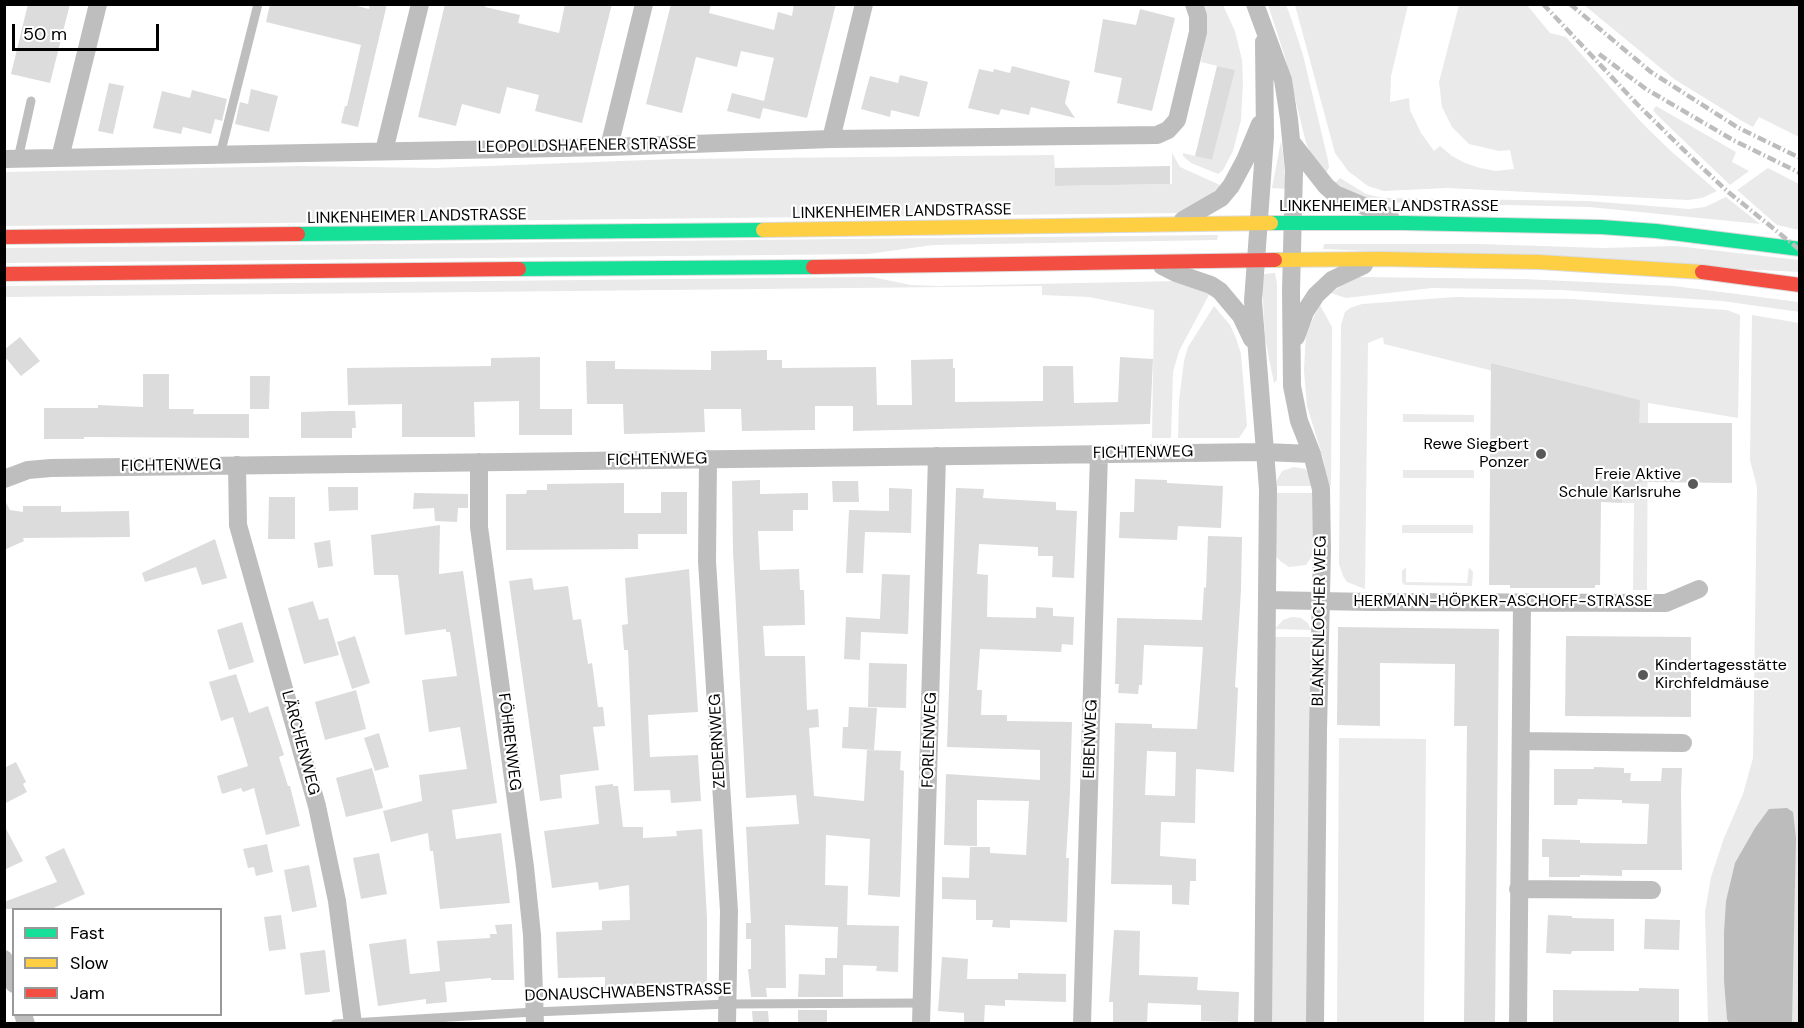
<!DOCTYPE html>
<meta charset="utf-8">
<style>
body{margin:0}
#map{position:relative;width:1804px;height:1028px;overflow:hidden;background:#fff;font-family:"DM Sans",sans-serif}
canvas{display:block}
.frame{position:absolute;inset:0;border:6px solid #000;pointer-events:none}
.legend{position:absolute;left:12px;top:908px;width:210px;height:108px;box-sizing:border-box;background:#fff;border:2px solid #999;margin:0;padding:8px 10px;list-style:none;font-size:18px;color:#000}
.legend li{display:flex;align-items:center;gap:12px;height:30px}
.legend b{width:30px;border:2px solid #999}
.scale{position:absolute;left:12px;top:24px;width:147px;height:27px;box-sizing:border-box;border:3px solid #000;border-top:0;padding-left:8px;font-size:18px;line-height:21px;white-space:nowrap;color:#000;-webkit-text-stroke:4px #fff;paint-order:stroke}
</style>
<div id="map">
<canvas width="1804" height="1028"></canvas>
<div class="frame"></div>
<ul class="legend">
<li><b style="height:8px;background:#16e098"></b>Fast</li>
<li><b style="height:8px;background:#ffcf43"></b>Slow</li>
<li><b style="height:8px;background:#f24e42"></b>Jam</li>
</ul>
<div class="scale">50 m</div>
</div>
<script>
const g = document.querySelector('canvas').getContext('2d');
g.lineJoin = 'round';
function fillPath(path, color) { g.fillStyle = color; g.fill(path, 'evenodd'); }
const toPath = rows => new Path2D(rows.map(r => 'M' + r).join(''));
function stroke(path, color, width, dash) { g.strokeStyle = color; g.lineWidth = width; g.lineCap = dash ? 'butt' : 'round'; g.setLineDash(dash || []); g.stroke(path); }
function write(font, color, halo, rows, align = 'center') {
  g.font = font + ' "DM Sans",sans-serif'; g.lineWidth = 4.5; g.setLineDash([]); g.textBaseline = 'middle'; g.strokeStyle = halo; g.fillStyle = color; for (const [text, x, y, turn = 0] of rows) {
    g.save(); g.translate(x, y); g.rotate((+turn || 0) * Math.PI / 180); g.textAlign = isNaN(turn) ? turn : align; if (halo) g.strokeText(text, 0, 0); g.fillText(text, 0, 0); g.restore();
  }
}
const green = toPath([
 [1204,5,1223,5,1235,31,1242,60,1243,83,1241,120,1233,151,1223,170,1218,174,1191,163,1183,156,1183,153,1212,160,1234,70,1201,62,1207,27],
 [1268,5,1286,5,1290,15,1303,55,1328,160,1329,167,1326,173,1312,156,1306,143,1285,57],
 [1295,5,1408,5,1391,76,1390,102,1409,98,1410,110,1421,133,1434,151,1440,146,1452,156,1465,163,1480,168,1496,171,1514,169,1510,150,1499,151,1469,144,1452,127,1442,107,1439,82,1459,5,1527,5,1550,33,1566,37,1642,123,1672,152,1717,191,1702,198,1688,200,1447,188,1384,191,1368,186,1348,171,1335,153],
 [1584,5,1799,5,1799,137,1759,117,1753,127,1742,121,1674,79],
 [1656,106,1736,152,1732,162,1749,171,1730,185,1657,115,1653,110],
 [1281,141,1283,154,1286,189,1272,188],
 [1172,153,1180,167,1220,185,1210,196,1178,213,5,226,4,172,298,166,435,168,675,159,1054,155,1056,186,1172,184],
 [1768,168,1799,184,1799,230,1777,225,1737,190],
 [1340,178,1366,194,1383,198,1588,201,1689,209,1705,207,1726,197,1760,224,1589,207,1378,202,1368,200,1344,189,1335,183],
 [1218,235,1217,240,933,245,868,254,5,263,4,248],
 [1324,244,1479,244,1602,248,1676,246,1799,260,1800,272,1323,249],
 [1275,273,1277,283,1277,380,1274,383,1265,338,1262,282,1264,274],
 [872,277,911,285,939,286,1176,281,1210,293,1179,351,1173,372,1171,438,1152,438,1154,310,1089,297,1042,295,1042,286,5,297,4,286],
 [1358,277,1523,279,1674,286,1799,302,1800,312,1722,301,1561,290,1432,288,1346,298,1331,293,1346,282],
 [1455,297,1572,299,1727,310,1740,315,1738,418,1648,403,1647,590,1633,590,1634,503,1622,503,1622,487,1639,486,1639,400,1491,363,1491,371,1489,370,1384,344,1383,337,1368,343,1365,589,1347,582,1343,576,1339,564,1341,325,1345,312,1350,308,1362,304],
 [1320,305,1332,327,1331,485,1329,487,1323,458,1307,406,1304,371,1306,332],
 [1214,306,1230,325,1236,338,1241,354,1247,426,1239,438,1178,438,1179,401,1184,361,1188,347],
 [1752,315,1799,323,1799,1023,1708,1024,1705,912,1711,877,1724,838,1743,794,1753,758,1757,487,1750,460],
 [1403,414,1474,415,1474,422,1403,422],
 [1294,467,1305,469,1309,473,1313,486,1276,486,1277,480,1282,471],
 [1403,470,1474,470,1474,478,1403,478],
 [1275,493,1314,493,1315,551,1306,565,1289,567,1280,561,1276,556],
 [1402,525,1473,525,1473,533,1402,533],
 [1406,567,1406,582,1467,583,1469,567,1473,572,1472,586,1405,585,1402,582,1402,571],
 [1292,617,1301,618,1308,623,1311,630,1275,629,1283,620],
 [1274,637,1312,637,1308,1023,1270,1024],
 [1339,738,1426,739,1424,1023,1337,1023]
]);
const water = toPath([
 [1787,808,1793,812,1796,838,1792,1023,1729,1023,1727,1019,1724,980,1724,933,1726,901,1735,863,1755,828,1769,809]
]);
const building = toPath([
 [28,4,70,4,50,83,11,74],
 [270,4,349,4,369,9,370,4,387,4,358,127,341,123,345,106,347,106,361,45,266,22],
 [445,4,486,4,485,7,520,15,518,23,559,33,565,4,612,4,582,123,535,111,539,95,507,87,500,114,462,104,456,126,418,117],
 [671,4,711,4,709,13,774,30,778,12,792,16,794,4,836,4,807,118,763,108,760,119,727,111,732,93,764,101,774,58,741,51,737,67,696,57,682,113,646,104],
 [1140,9,1175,18,1152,111,1117,103,1122,78,1094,72,1103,19,1136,25],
 [1012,66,1070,81,1065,103,1075,118,1031,107,1029,115,1001,109,999,115,968,108,979,69,993,72,994,69,1010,73],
 [1217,66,1235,70,1212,160,1195,156],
 [900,75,928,82,919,117,891,110,890,117,861,109,870,76,898,83],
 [109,83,124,86,113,134,98,131],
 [251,89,278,96,269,132,235,124,240,102,248,104],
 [192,90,227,99,222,121,215,119,211,134,183,127,181,134,153,128,162,91,190,98],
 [1170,166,1170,184,1055,186,1055,168],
 [20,337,40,361,21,376,4,356,4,350],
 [767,350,767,360,782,360,782,368,876,367,877,405,912,405,911,360,953,359,953,368,955,368,955,402,1043,401,1043,366,1073,366,1074,403,1118,402,1120,357,1153,359,1150,424,853,431,853,406,815,406,815,430,742,431,741,409,704,409,705,432,624,434,623,404,587,404,586,361,615,361,615,369,711,370,711,351],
 [540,357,540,409,572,409,572,435,519,435,519,401,474,402,475,437,402,437,402,404,348,405,347,368,491,366,491,358],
 [1491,363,1640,400,1639,423,1732,423,1732,483,1639,482,1639,487,1622,487,1622,503,1601,502,1600,585,1595,585,1595,588,1510,588,1510,585,1489,585],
 [143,374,169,374,169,409,194,409,193,414,249,414,249,438,84,437,84,439,44,439,44,408,98,408,98,405,143,407],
 [250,376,270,376,269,409,250,409],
 [333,411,355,411,356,428,352,428,352,438,301,438,301,412],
 [1135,479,1167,480,1167,483,1223,486,1221,528,1178,526,1177,540,1119,538,1120,512,1134,512],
 [760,480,760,494,808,493,808,510,793,510,793,531,758,531,760,570,799,569,800,590,804,590,805,625,763,626,765,656,805,656,807,710,818,709,819,727,809,728,814,796,864,801,867,750,901,751,900,770,904,771,900,897,868,895,870,839,826,835,825,885,848,886,847,925,899,926,898,972,876,971,877,966,843,965,843,997,798,997,799,974,825,975,825,958,837,958,838,927,785,925,786,988,766,988,767,997,751,997,748,969,751,969,751,939,746,939,746,923,751,923,746,827,799,824,796,795,746,798,733,551,732,481],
 [832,481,858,481,859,502,833,502],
 [624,483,624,513,661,513,661,492,687,492,687,534,638,534,638,549,506,550,506,494,526,494,527,490,547,490,547,484],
 [328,487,358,487,358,510,329,511],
 [889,488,912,489,911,533,865,532,863,573,846,573,849,510,889,511],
 [956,488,984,489,983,498,1056,502,1056,510,1077,511,1074,578,1052,577,1053,556,1038,556,1038,547,979,544,977,574,988,575,987,617,1036,618,1036,607,1053,608,1053,616,1074,617,1073,645,1062,644,1061,652,980,649,977,690,982,690,981,715,1007,715,1007,721,1072,722,1070,793,1066,858,1069,858,1067,922,1010,920,1010,928,992,927,993,920,976,920,976,900,942,899,942,877,969,878,970,847,990,847,990,853,1026,855,1029,801,977,800,977,846,944,845,946,774,1040,780,1040,750,947,747],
 [414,493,468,494,468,508,458,508,457,522,435,521,434,508,413,509],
 [269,497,295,497,295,539,268,539],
 [4,499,10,510,23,512,23,506,61,506,61,512,129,511,130,537,23,538,24,541,4,550],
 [440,525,439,574,463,571,497,803,452,810,456,839,501,833,510,903,440,909,433,851,430,851,428,833,391,842,383,811,422,801,419,775,467,769,460,727,429,732,422,680,457,676,450,632,446,632,446,629,405,635,398,575,374,575,371,535],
 [1208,536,1242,537,1241,590,1235,687,1238,688,1234,772,1196,769,1195,823,1161,822,1160,856,1196,859,1196,881,1190,881,1189,905,1172,904,1172,885,1111,884,1115,723,1152,724,1152,728,1197,729,1203,647,1144,645,1142,685,1139,685,1138,694,1118,693,1119,684,1115,684,1117,618,1202,620,1204,587,1206,588],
 [1147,751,1176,752,1175,796,1145,795],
 [215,539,227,578,202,585,196,567,145,582,142,573],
 [330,540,333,566,318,568,314,543],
 [689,569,698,712,648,715,649,737,650,757,698,755,701,801,671,803,670,790,634,791,628,650,624,650,622,625,628,624,625,578],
 [882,574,910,575,908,634,861,632,860,660,844,659,846,617,880,619],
 [532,578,534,590,568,586,573,620,581,619,588,664,592,663,598,707,603,707,605,726,593,727,599,770,560,775,562,798,540,801,509,581],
 [313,601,319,620,328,618,339,655,304,664,288,608],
 [242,622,254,662,229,670,217,630],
 [1338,627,1499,629,1495,1023,1464,1023,1467,726,1454,726,1455,664,1380,663,1380,726,1337,725],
 [355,636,370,683,352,689,337,642],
 [1566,636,1691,637,1691,717,1565,716],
 [869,663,907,664,906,708,868,707],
 [236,674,249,713,268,706,284,755,279,757,288,786,290,786,300,826,266,835,254,788,243,792,241,788,222,794,217,776,248,766,233,717,221,721,209,682],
 [356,690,366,729,325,740,315,702],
 [849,707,877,708,874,750,842,748,843,727,848,727],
 [379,733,389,767,375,771,364,738],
 [16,762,26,782,23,784,27,792,4,804,4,768],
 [1594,767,1624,768,1624,773,1631,773,1630,781,1661,781,1662,768,1682,768,1681,792,1682,870,1622,870,1622,876,1580,875,1580,877,1549,877,1549,857,1542,857,1542,839,1580,840,1580,843,1647,844,1649,804,1622,803,1622,800,1578,799,1577,805,1554,805,1554,769,1594,769],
 [372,768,383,808,346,817,336,778],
 [613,784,613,786,618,786,623,827,643,827,643,838,677,836,676,831,702,829,707,918,707,989,605,991,605,977,558,978,556,932,602,930,602,921,630,920,629,885,599,890,598,882,552,888,544,831,599,824,595,786],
 [4,825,23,861,4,870],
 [267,844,273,872,256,876,254,867,248,868,243,849],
 [64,848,85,894,51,909,4,909,4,902,57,882,45,857],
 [379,853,387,894,361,899,353,858],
 [309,865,317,907,292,912,284,870],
 [281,915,286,949,269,951,264,917],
 [1548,915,1572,916,1572,918,1614,919,1614,951,1572,951,1571,954,1546,953],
 [1645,919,1680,920,1679,950,1644,949],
 [512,924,514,980,491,980,491,978,445,982,447,1002,426,1004,426,999,378,1006,369,944,406,939,410,974,440,971,437,941,490,938,490,934,497,934,495,925],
 [1114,930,1140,931,1139,975,1198,977,1197,990,1239,992,1238,1022,1201,1021,1201,1005,1148,1003,1147,1023,1113,1023,1113,1002,1109,1002],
 [325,950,330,992,305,995,300,953],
 [942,957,968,959,967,979,1018,979,1018,973,1066,974,1066,1002,1005,1000,1005,1006,985,1005,984,1023,964,1023,964,1013,938,1011],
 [1639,988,1679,989,1679,1023,1553,1023,1553,990,1639,991],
 [798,1010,827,1010,827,1023,798,1023],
 [752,1011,768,1011,769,1023,753,1023]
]);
const lane = toPath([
 [220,155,258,4],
 [18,159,31,101],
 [335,1024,534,1012,728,1004,922,1003]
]);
const street = toPath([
 [1255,4,1283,80,1289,119,1294,171,1291,291,1292,386,1299,421,1312,454,1321,489,1322,549,1318,731,1315,1024],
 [831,139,864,4],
 [1293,144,1326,186,1335,194,1390,217],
 [609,147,644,4],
 [384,151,420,4],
 [60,158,98,4],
 [4,159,609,147,831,139,1157,135,1168,130,1177,120,1198,32,1198,16,1194,4],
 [1183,220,1221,198,1231,186,1245,160,1260,124],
 [1162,266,1176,273,1211,285,1220,291,1241,316,1252,339],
 [1296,337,1305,312,1316,295,1332,280,1364,265],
 [708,459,707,561,729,911,727,1024],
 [479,462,479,527,525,867,532,935,535,1024],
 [237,465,238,525,317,806,337,901,353,1024],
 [4,479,28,470,51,468,1264,452,1312,454],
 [1267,600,1371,602,1666,603,1699,589],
 [1521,741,1683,743],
 [1518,889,1652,890],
 [4,959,14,984],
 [23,1014,26,1024],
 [921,1024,937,456],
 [1082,1024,1099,454],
 [1263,1024,1268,489,1253,301,1265,137,1264,42],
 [1518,1024,1522,603]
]);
const fast = toPath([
 [1271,223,1403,223,1601,227,1656,231,1800,249],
 [298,234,763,230],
 [519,269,813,267]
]);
const slow = toPath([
 [763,230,1271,223],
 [1275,260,1379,259,1539,262,1702,272]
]);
const jam = toPath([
 [4,237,298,234],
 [813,267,1275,260],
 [1702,272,1800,285],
 [4,274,519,269]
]);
const rail = toPath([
 [1543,4,1638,105,1695,161,1727,191,1800,250],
 [1570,4,1651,72,1737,127,1800,158],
 [1599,54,1646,89,1733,140,1800,173]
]);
const markers = [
 [1541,454,6,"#595959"],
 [1693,484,6,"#595959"],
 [1643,675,6,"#595959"]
];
const streetNames = [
 ["LEOPOLDSHAFENER STRASSE",587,146,-1],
 ["LINKENHEIMER LANDSTRASSE",1389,207],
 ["LINKENHEIMER LANDSTRASSE",902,212,-1],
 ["LINKENHEIMER LANDSTRASSE",417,217,-1],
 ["FICHTENWEG",1143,453,-1],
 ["FICHTENWEG",657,460,-1],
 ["FICHTENWEG",171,466,-1],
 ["HERMANN-HÖPKER-ASCHOFF-STRASSE",1503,602],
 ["BLANKENLOCHER WEG",1320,621,-89],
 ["EIBENWEG",1091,739,-88],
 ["FORLENWEG",930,740,-88],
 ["ZEDERNWEG",718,741,-93],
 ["FÖHRENWEG",509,742,83],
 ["LÄRCHENWEG",300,743,75],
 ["DONAUSCHWABENSTRASSE",628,993,-2]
];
const poiNames = [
 ["Rewe Siegbert",1529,445],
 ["Ponzer",1529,463],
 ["Freie Aktive",1681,475],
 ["Schule Karlsruhe",1681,493],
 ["Kindertagesstätte",1655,666,"left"],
 ["Kirchfeldmäuse",1655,684,"left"]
];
fillPath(green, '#eaeaea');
fillPath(water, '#bcbcbc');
fillPath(building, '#dcdcdc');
stroke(fast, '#dbdbdb', 16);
stroke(slow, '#dbdbdb', 16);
stroke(jam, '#dbdbdb', 16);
stroke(lane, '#bebebe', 9);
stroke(street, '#bebebe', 18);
stroke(fast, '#16e098', 14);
stroke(slow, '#ffcf43', 14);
stroke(jam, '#f24e42', 14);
stroke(rail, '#bdbdbd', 4.5, [9, 3, 1.5, 3]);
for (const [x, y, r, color] of markers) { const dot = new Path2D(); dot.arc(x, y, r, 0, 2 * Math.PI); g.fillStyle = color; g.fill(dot); stroke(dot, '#fff', 2); }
write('16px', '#000', '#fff', streetNames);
write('16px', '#000', '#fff', poiNames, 'right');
</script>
